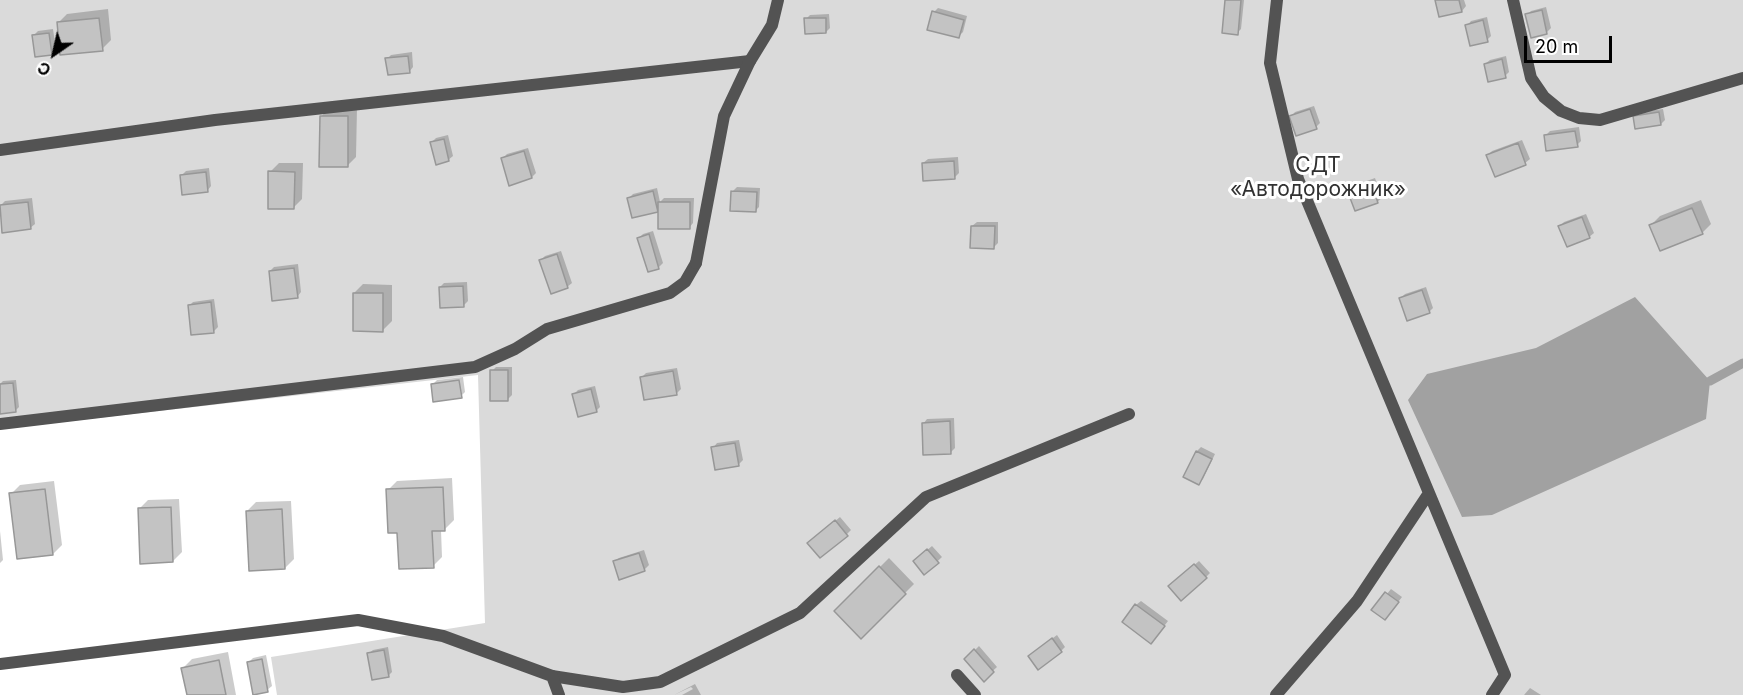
<!DOCTYPE html>
<meta charset="utf-8">
<style>
body{margin:0}
#map{position:relative;width:1743px;height:695px;overflow:hidden;background:#fff;font-family:Inter,sans-serif}
canvas{display:block}
.north{position:absolute;left:24px;top:24px;width:60px;height:60px;-webkit-text-stroke:4px #fff;paint-order:stroke;rotate:214deg;font-size:16px;font-weight:700;line-height:24px;text-align:center;color:#000}
.north::after{content:'';display:block;margin:auto;width:21px;height:27px;background:#000;clip-path:polygon(50% 0,100% 100%,50% 72%,0 100%)}
.scale{position:absolute;left:1524px;top:36px;width:88px;height:27px;box-sizing:border-box;border:3px solid #000;border-top:0;padding-left:8px;font-size:18px;line-height:21px;white-space:nowrap;color:#000;-webkit-text-stroke:4px #fff;paint-order:stroke}
</style>
<div id="map">
<canvas width="1743" height="695"></canvas>
<div class="north">С</div>
<div class="scale">20 m</div>
</div>
<script>
const g = document.querySelector('canvas').getContext('2d');
g.lineJoin = 'round';
function fillPath(path, color) { g.fillStyle = color; g.fill(path, 'evenodd'); }
const toPath = rows => new Path2D(rows.map(r => 'M' + r).join(''));
function stroke(path, color, width, dash) { g.strokeStyle = color; g.lineWidth = width; g.lineCap = dash ? 'butt' : 'round'; g.setLineDash(dash || []); g.stroke(path); }
function write(font, color, halo, rows, align = 'center') {
  g.font = font + ' Inter,sans-serif'; g.lineWidth = 6; g.setLineDash([]); g.textBaseline = 'middle'; g.strokeStyle = halo; g.fillStyle = color; for (const [text, x, y, turn = 0] of rows) {
    g.save(); g.translate(x, y); g.rotate((+turn || 0) * Math.PI / 180); g.textAlign = isNaN(turn) ? turn : align; if (halo) g.strokeText(text, 0, 0); g.fillText(text, 0, 0); g.restore();
  }
}
const green = toPath([
 [0,0,1743,0,1743,695,277,695,271,657,485,623,478,375,0,429]
]);
const water = toPath([
 [1635,297,1710,381,1706,419,1492,515,1462,517,1408,400,1427,374,1536,348]
]);
const shadow = toPath([
 [1227,0,1244,0,1241,29,1237,33],
 [1437,0,1464,0,1466,6,1462,11],
 [1546,7,1551,28,1547,32,1532,36,1527,15,1531,11],
 [938,8,967,16,963,32,959,36,934,12],
 [108,9,111,40,102,49,58,23,67,14],
 [829,14,830,28,826,32,806,19,810,15],
 [1487,17,1491,36,1487,40,1467,26,1471,21],
 [53,29,56,50,51,54,34,35,38,31],
 [412,52,413,67,409,72,387,59,391,55],
 [1506,56,1509,72,1505,76,1485,64,1490,60],
 [1314,106,1320,123,1316,127,1291,117,1295,112],
 [330,107,357,108,356,157,347,166,321,117],
 [1663,109,1665,120,1661,124,1634,116,1639,112],
 [1579,127,1581,141,1577,145,1545,136,1550,131],
 [448,135,453,156,448,160,432,142,436,138],
 [1522,140,1530,159,1525,163,1496,175,1488,155,1492,151],
 [528,148,536,173,532,177,502,159,507,154],
 [958,157,959,173,955,177,923,163,928,159],
 [279,163,303,163,302,199,293,208,270,172],
 [209,168,211,186,207,191,182,175,186,171],
 [1375,178,1382,198,1377,202,1349,190,1353,186],
 [737,187,760,188,759,207,755,211,733,191],
 [657,188,660,202,664,198,694,198,693,223,689,228,659,210,633,217,629,198,633,194],
 [32,198,35,224,30,228,1,205,5,201],
 [1701,200,1711,224,1702,233,1651,225,1660,216],
 [1586,214,1594,233,1589,237,1560,226,1564,222],
 [977,222,998,222,998,243,994,247,972,226],
 [653,231,663,263,659,267,639,238,643,234],
 [561,251,572,283,567,287,541,260,545,256],
 [298,264,301,292,297,297,270,271,274,267],
 [467,282,468,301,463,306,440,287,444,283],
 [363,284,392,285,392,321,383,330,354,293],
 [1426,287,1433,308,1429,312,1401,298,1405,294],
 [214,299,218,327,213,332,189,306,193,302],
 [496,367,512,367,512,395,508,399,492,371],
 [677,368,681,389,677,393,642,377,646,373],
 [463,377,465,392,461,396,432,385,437,380],
 [16,380,19,407,15,411,0,400,0,384,3,381],
 [595,386,600,407,596,411,573,395,578,390],
 [954,418,955,448,951,452,923,424,927,419],
 [739,440,743,460,738,465,713,448,717,443],
 [1201,447,1215,454,1203,479,1199,483,1185,476,1197,451],
 [452,478,454,520,445,529,441,530,442,557,433,566,399,532,388,490,397,481],
 [54,481,62,545,53,554,11,494,20,485],
 [179,499,182,552,173,561,139,509,148,500],
 [291,501,294,559,285,568,247,511,256,502],
 [840,517,851,530,847,534,814,539],
 [0,531,3,560,0,563],
 [932,546,942,557,925,573,919,557],
 [644,550,649,565,644,570,615,562,619,558],
 [889,558,914,584,861,637,836,611],
 [1199,561,1210,573,1206,577,1175,582],
 [1391,589,1402,597,1389,614,1374,610],
 [1141,601,1168,621,1155,638,1136,605],
 [1057,635,1065,647,1061,651,1034,652],
 [979,646,997,667,984,679,966,659],
 [388,647,392,672,388,676,368,654,373,650],
 [228,652,236,695,188,695,183,668,192,659],
 [266,655,272,686,267,690,249,662,253,658],
 [695,684,701,695,682,695,693,689,691,687,674,695],
 [1530,688,1541,695,1524,695]
]);
const stream = toPath([
 [1710,381,1743,363]
]);
const building = toPath([
 [1225,0,1241,0,1238,35,1222,33,1225,0],
 [1435,0,1459,0,1462,12,1439,17,1435,0],
 [1542,10,1547,34,1531,38,1525,14,1542,10],
 [932,11,964,20,959,38,927,30,932,11],
 [99,18,103,51,60,55,57,22,99,18],
 [804,18,826,18,826,33,805,34,804,18],
 [1483,20,1488,42,1470,46,1465,25,1483,20],
 [49,33,52,55,35,57,32,35,49,33],
 [408,56,410,73,388,75,385,58,408,56],
 [1502,59,1506,78,1488,82,1484,64,1502,59],
 [1310,109,1317,129,1296,136,1289,116,1310,109],
 [1659,112,1661,125,1635,129,1633,116,1659,112],
 [320,116,348,116,348,167,319,167,320,116],
 [1575,131,1578,147,1546,151,1544,135,1575,131],
 [444,139,449,161,436,165,430,142,444,139],
 [1518,143,1526,165,1495,177,1486,155,1518,143],
 [524,151,532,178,509,186,501,158,524,151],
 [954,161,955,179,923,181,922,163,954,161],
 [268,171,295,172,294,209,268,209,268,171],
 [206,172,208,192,182,195,180,175,206,172],
 [1371,182,1378,203,1355,211,1347,190,1371,182],
 [653,191,658,212,632,218,627,198,653,191],
 [731,191,757,192,756,212,730,211,731,191],
 [28,202,31,229,2,233,0,205,28,202],
 [658,202,690,202,690,229,658,229,658,202],
 [1692,208,1703,234,1660,251,1649,225,1692,208],
 [1582,217,1590,238,1567,247,1558,226,1582,217],
 [971,226,995,226,994,249,970,248,971,226],
 [649,234,659,269,648,272,637,238,649,234],
 [557,254,568,288,551,294,539,260,557,254],
 [294,268,298,298,272,301,269,271,294,268],
 [463,286,464,307,440,308,439,287,463,286],
 [1422,290,1430,313,1407,321,1399,298,1422,290],
 [353,293,383,293,383,332,353,331,353,293],
 [211,302,214,333,191,335,188,305,211,302],
 [490,370,508,370,508,401,490,401,490,370],
 [673,371,677,395,644,400,640,377,673,371],
 [459,380,462,398,433,402,431,384,459,380],
 [13,383,16,412,0,414,0,384,13,383],
 [591,389,597,412,578,417,572,394,591,389],
 [950,421,951,454,923,455,922,423,950,421],
 [735,443,739,466,715,470,711,447,735,443],
 [1196,451,1212,459,1199,485,1183,477,1196,451],
 [443,487,445,531,432,531,434,568,399,569,397,533,388,533,386,489,443,487],
 [45,489,53,555,17,559,9,493,45,489],
 [171,507,173,562,140,564,138,508,171,507],
 [282,509,285,569,249,571,246,511,282,509],
 [835,520,848,536,820,558,807,543,835,520],
 [927,549,939,563,924,575,913,561,927,549],
 [639,553,645,571,619,580,613,561,639,553],
 [1194,564,1207,578,1181,601,1168,586,1194,564],
 [879,566,906,594,861,639,834,611,879,566],
 [1385,592,1399,602,1385,620,1371,610,1385,592],
 [1135,604,1165,626,1151,644,1122,622,1135,604],
 [1052,638,1062,652,1038,670,1028,656,1052,638],
 [974,649,994,672,984,682,964,659,974,649],
 [384,650,389,677,372,680,367,653,384,650],
 [262,659,268,692,253,695,247,662,262,659],
 [219,660,226,695,187,695,181,668,219,660]
]);
const service = toPath([
 [1277,0,1270,63,1298,179,1505,675,1492,695],
 [1513,0,1531,78,1544,97,1561,111,1579,118,1600,120,1743,78],
 [0,150,215,120,750,61],
 [0,424,475,367,515,349,547,329,670,293,685,282,696,263],
 [957,675,975,695],
 [552,676,623,687,660,682,800,613,926,497,1129,414],
 [1276,695,1357,601,1429,493]
]);
const minor = toPath([
 [696,263,724,116,750,61,772,25,778,0],
 [0,664,358,620,443,636,552,676,559,695]
]);
const parkNames = [
 ["СДТ",1318,166],
 ["«Автодорожник»",1318,190]
];
fillPath(green, '#dadada');
fillPath(water, '#a1a1a1');
fillPath(shadow, '#0003');
stroke(stream, '#a1a1a1', 9);
fillPath(building, '#c3c3c3');
stroke(building, '#979797', 1.5);
stroke(service, '#535353', 12);
stroke(minor, '#535353', 12);
write('21px', '#313131', '#fff', parkNames);
</script>
